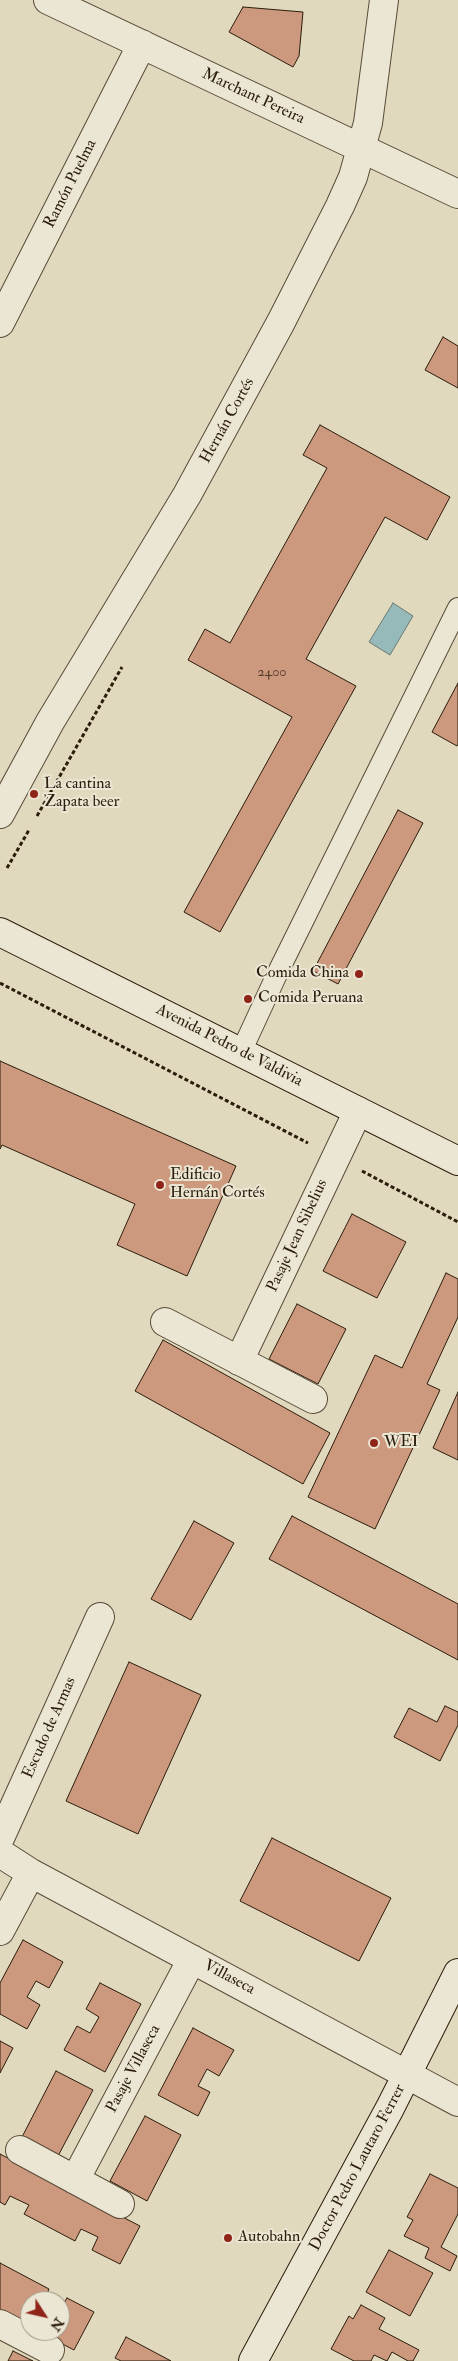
<!DOCTYPE html>
<meta charset="utf-8">
<style>
body{margin:0}
#map{position:relative;width:458px;height:2361px;overflow:hidden;background:#e0d9bd;font-family:"IM FELL Double Pica",serif}
canvas{display:block}
.north{position:absolute;left:20px;top:2291px;width:50px;height:50px;box-sizing:border-box;background:#ebe6d4;border:1px solid #9e9584;border-radius:50%;rotate:125deg;font-size:14px;font-weight:700;line-height:20px;text-align:center;color:#2b1c0b}
.north::after{content:'';display:block;margin:auto;width:18px;height:22px;background:#8f2418;clip-path:polygon(50% 0,100% 100%,50% 72%,0 100%)}
</style>
<div id="map">
<canvas width="458" height="2361"></canvas>
<div class="north">N</div>
</div>
<script>
const g = document.querySelector('canvas').getContext('2d');
g.lineJoin = 'round';
function fillPath(path, color) { g.fillStyle = color; g.fill(path, 'evenodd'); }
const toPath = rows => new Path2D(rows.map(r => 'M' + r).join(''));
function stroke(path, color, width, dash) { g.strokeStyle = color; g.lineWidth = width; g.lineCap = dash ? 'butt' : 'round'; g.setLineDash(dash || []); g.stroke(path); }
function write(font, color, halo, rows, align = 'center') {
  g.font = font + ' "IM FELL Double Pica",serif'; g.lineWidth = 4; g.setLineDash([]); g.textBaseline = 'middle'; g.strokeStyle = halo; g.fillStyle = color; for (const [text, x, y, turn = 0] of rows) {
    g.save(); g.translate(x, y); g.rotate((+turn || 0) * Math.PI / 180); g.textAlign = isNaN(turn) ? turn : align; if (halo) g.strokeText(text, 0, 0); g.fillText(text, 0, 0); g.restore();
  }
}
const water = toPath([
 [393,603,413,616,390,655,369,642,393,603]
]);
const building = toPath([
 [243,7,303,12,299,56,293,67,229,32,243,7],
 [443,337,458,346,458,388,425,370,443,337],
 [320,425,450,497,427,540,385,517,306,659,356,686,220,932,184,912,292,717,188,660,205,629,230,643,327,468,303,455,320,425],
 [458,683,458,744,457,746,432,732,458,683],
 [398,810,423,823,338,984,313,971,398,810],
 [0,1061,236,1166,187,1276,117,1245,135,1204,2,1145,0,1149,0,1061],
 [352,1214,406,1242,377,1298,323,1271,352,1214],
 [446,1273,458,1279,458,1317,427,1384,440,1390,375,1529,308,1497,375,1355,402,1368,446,1273],
 [297,1304,346,1329,318,1384,269,1359,297,1304],
 [163,1340,330,1433,303,1484,135,1391,163,1340],
 [458,1392,458,1460,433,1448,458,1392],
 [292,1516,458,1604,458,1660,269,1559,292,1516],
 [194,1521,234,1543,191,1620,151,1599,194,1521],
 [129,1662,201,1695,138,1834,66,1801,129,1662],
 [445,1706,458,1712,458,1725,440,1761,394,1737,409,1708,437,1722,445,1706],
 [272,1838,391,1898,359,1961,240,1901,272,1838],
 [23,1940,63,1962,49,1988,36,1981,27,1997,40,2005,27,2029,0,2014,0,1983,23,1940],
 [100,1983,141,2004,105,2072,64,2050,77,2026,90,2033,99,2017,86,2009,100,1983],
 [193,2028,234,2050,219,2076,207,2069,198,2086,210,2092,198,2116,158,2095,193,2028],
 [0,2041,13,2048,0,2073,0,2041],
 [56,2071,93,2090,58,2156,22,2137,56,2071],
 [145,2116,181,2135,147,2201,110,2181,145,2116],
 [0,2154,140,2226,120,2264,92,2250,98,2237,81,2229,75,2241,24,2214,29,2205,10,2196,5,2205,0,2202,0,2154],
 [430,2174,458,2188,458,2214,441,2247,457,2256,450,2271,425,2258,429,2248,404,2236,413,2220,407,2217,430,2174],
 [389,2250,433,2273,410,2316,366,2292,389,2250],
 [0,2263,49,2289,44,2301,30,2301,30,2327,0,2312,0,2263],
 [67,2298,94,2312,74,2350,37,2331,60,2331,60,2309,67,2298],
 [361,2305,385,2318,379,2329,419,2350,413,2361,408,2361,392,2352,387,2361,374,2355,371,2361,354,2361,331,2349,349,2316,353,2319,361,2305],
 [126,2337,171,2361,121,2361,115,2358,126,2337],
 [13,2351,33,2361,8,2361,13,2351]
]);
const path = toPath([
 [37,816,122,667],
 [7,868,29,830],
 [0,983,308,1143],
 [362,1171,458,1222]
]);
const lane = toPath([
 [241,1052,278,972,458,608]
]);
const street = toPath([
 [48,0,458,194],
 [0,323,142,44],
 [0,814,50,722,187,495,281,322,340,206,353,177,368,123,384,0],
 [165,1322,313,1399],
 [239,1361,358,1111],
 [0,1838,100,1617],
 [0,1853,31,1873,458,2102],
 [0,1931,31,1873],
 [20,2150,120,2204],
 [75,2180,192,1959],
 [0,2324,50,2350]
]);
const secondary = toPath([
 [0,932,458,1161],
 [253,2361,390,2108,458,1973]
]);
const markers = [
 [34,794,5,"#8f2418"],
 [359,974,5,"#8f2418"],
 [248,999,5,"#8f2418"],
 [160,1185,5,"#8f2418"],
 [374,1443,5,"#8f2418"],
 [228,2238,5,"#8f2418"]
];
const numberNames = [
 ["2400",272,673]
];
const streetNames = [
 ["Marchant Pereira",253,97,25],
 ["Ramón Puelma",71,184,-63],
 ["Hernán Cortés",228,421,-61],
 ["Avenida Pedro de Valdivia",229,1046,27],
 ["Pasaje Jean Sibelius",298,1236,-65],
 ["Escudo de Armas",50,1728,-66],
 ["Villaseca",229,1978,28],
 ["Pasaje Villaseca",134,2069,-62],
 ["Doctor Pedro Lautaro Ferrer",358,2168,-62]
];
const poiNames = [
 ["La cantina",44,785],
 ["Zapata beer",44,803],
 ["Comida China",349,974,"right"],
 ["Comida Peruana",258,999],
 ["Edificio",170,1176],
 ["Hernán Cortés",170,1194],
 ["WEI",384,1443],
 ["Autobahn",238,2238]
];
fillPath(water, '#96b9b9');
stroke(water, '#6b7a73', 1);
fillPath(building, '#cd997e');
stroke(building, '#2b1c0b', 1);
stroke(lane, '#584b38', 22);
stroke(street, '#584b38', 30);
stroke(secondary, '#2b1c0b', 30);
stroke(path, '#2b1c0b', 3, [4, 2.5]);
stroke(lane, '#ebe6d4', 20);
stroke(street, '#ebe6d4', 28);
stroke(secondary, '#ebe6d4', 28);
for (const [x, y, r, color] of markers) { const dot = new Path2D(); dot.arc(x, y, r, 0, 2 * Math.PI); g.fillStyle = color; g.fill(dot); stroke(dot, '#ebe6d4', 2); }
write('14px', '#543b28', null, numberNames);
write('16px', '#2b1c0b', '#ebe6d4', streetNames);
write('16px', '#2b1c0b', '#ebe6d4', poiNames, 'left');
</script>
